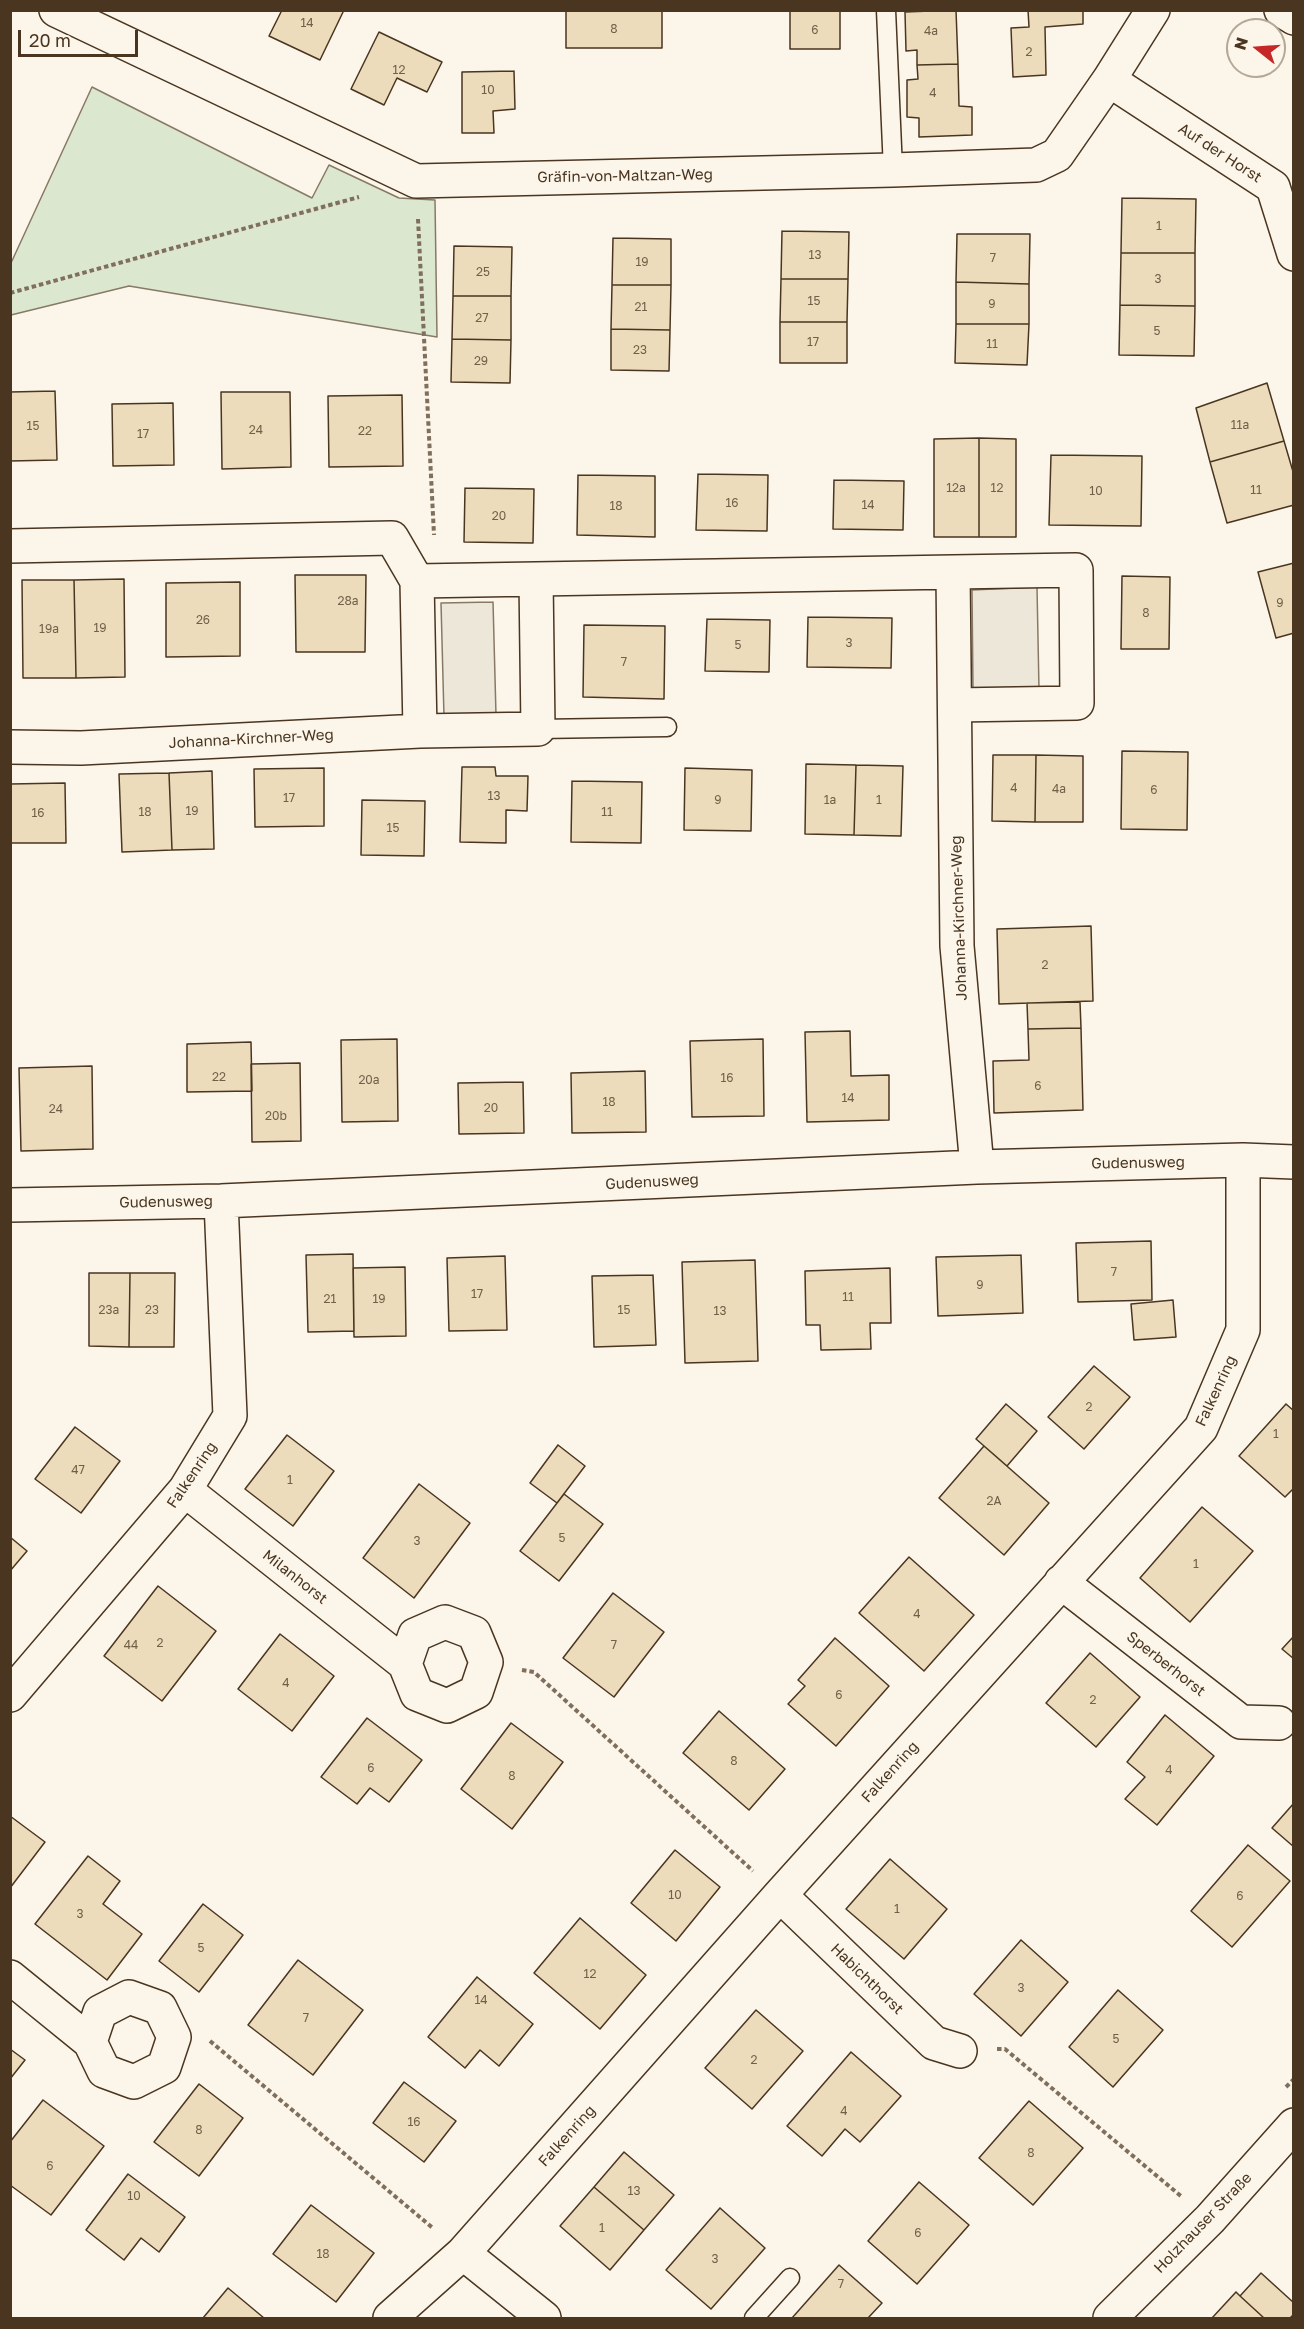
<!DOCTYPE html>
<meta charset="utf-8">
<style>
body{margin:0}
#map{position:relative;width:1304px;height:2329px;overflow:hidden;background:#fbf6e9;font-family:"Golos Text",sans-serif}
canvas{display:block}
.frame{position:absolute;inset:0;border:12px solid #4a3520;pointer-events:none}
.north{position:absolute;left:1226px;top:18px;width:60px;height:60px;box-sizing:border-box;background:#fbf6e9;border:2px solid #b4a999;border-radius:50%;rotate:287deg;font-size:16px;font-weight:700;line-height:24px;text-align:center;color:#4a3520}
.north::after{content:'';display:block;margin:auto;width:21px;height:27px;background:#c62828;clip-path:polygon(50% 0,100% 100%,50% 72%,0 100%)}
.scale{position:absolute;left:18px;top:30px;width:120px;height:27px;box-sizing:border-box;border:3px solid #4a3520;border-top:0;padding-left:8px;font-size:18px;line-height:21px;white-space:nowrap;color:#4a3520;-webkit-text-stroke:4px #fbf6e9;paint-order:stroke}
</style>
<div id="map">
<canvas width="1304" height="2329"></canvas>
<div class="frame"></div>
<div class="north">N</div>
<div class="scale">20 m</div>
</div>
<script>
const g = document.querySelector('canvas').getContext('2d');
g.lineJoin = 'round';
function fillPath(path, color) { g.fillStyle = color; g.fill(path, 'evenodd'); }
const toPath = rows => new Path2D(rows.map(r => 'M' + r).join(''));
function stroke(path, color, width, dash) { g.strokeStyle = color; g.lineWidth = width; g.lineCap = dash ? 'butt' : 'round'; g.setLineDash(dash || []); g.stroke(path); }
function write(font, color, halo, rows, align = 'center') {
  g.font = font + ' "Golos Text",sans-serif'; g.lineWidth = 4.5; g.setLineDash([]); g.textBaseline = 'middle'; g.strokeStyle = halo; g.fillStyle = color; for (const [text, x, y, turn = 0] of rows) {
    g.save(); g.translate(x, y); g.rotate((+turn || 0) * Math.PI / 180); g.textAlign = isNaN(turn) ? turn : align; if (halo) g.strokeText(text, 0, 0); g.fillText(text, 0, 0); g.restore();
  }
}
const green = toPath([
 [92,87,312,198,329,165,399,198,435,200,437,337,129,286,11,315,11,263,92,87]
]);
const parking = toPath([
 [1037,587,1039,690,973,690,972,590,1037,587],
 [493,602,496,715,444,717,441,603,493,602]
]);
const building = toPath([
 [282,10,344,10,320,60,269,36,282,10],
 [566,10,662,10,662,48,566,48,566,10],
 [790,10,840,10,840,49,790,49,790,10],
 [956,10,958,64,917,65,917,50,906,51,905,12,956,10],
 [1028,10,1083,10,1083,24,1045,27,1046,75,1013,77,1011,28,1029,27,1028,10],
 [379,32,442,62,427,92,397,78,384,105,351,89,379,32],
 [958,64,959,106,972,107,972,135,919,137,919,118,907,117,907,80,918,79,917,65,958,64],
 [514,71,515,109,493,111,494,133,462,133,462,72,514,71],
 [1122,198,1196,199,1195,253,1121,253,1122,198],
 [782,231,849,232,848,279,781,279,782,231],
 [957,234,1030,234,1029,284,956,282,957,234],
 [613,238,671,239,671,285,612,285,613,238],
 [454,246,512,247,511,296,453,296,454,246],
 [1121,253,1195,253,1195,306,1120,305,1121,253],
 [781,279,848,279,847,322,780,322,781,279],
 [956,282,1029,284,1029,324,956,324,956,282],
 [612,285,671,285,670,330,611,329,612,285],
 [453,296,511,296,511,340,452,339,453,296],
 [1120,305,1195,306,1194,356,1119,355,1120,305],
 [780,322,847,322,847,363,780,363,780,322],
 [956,324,1029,324,1027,365,955,363,956,324],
 [611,329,670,330,669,371,611,370,611,329],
 [452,339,511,340,510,383,451,382,452,339],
 [1267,383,1284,441,1210,462,1196,408,1267,383],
 [55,391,57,460,10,461,10,392,55,391],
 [221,392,290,392,291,467,222,469,221,392],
 [402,395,403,466,329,467,328,396,402,395],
 [173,403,174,465,113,466,112,404,173,403],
 [979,438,979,537,934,537,934,439,979,438],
 [979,438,1016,439,1016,537,979,537,979,438],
 [1284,441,1294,475,1294,505,1227,523,1210,462,1284,441],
 [1051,455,1142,456,1141,526,1049,525,1051,455],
 [698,474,768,475,767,531,696,530,698,474],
 [578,475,655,476,655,537,577,535,578,475],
 [834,480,904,481,903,530,833,529,834,480],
 [465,488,534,489,533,543,464,542,465,488],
 [1294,563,1294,633,1276,638,1258,572,1294,563],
 [295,575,366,575,365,652,296,652,295,575],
 [1122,576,1170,577,1169,649,1121,649,1122,576],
 [124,579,125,677,76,678,74,580,124,579],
 [22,580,74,580,76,678,23,678,22,580],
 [240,582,240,656,166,657,166,583,240,582],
 [808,617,892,618,891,668,807,667,808,617],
 [707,619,770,620,769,672,705,671,707,619],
 [584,625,665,626,664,699,583,697,584,625],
 [1122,751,1188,752,1187,830,1121,829,1122,751],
 [993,755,1036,755,1035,822,992,821,993,755],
 [1036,755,1083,756,1083,822,1035,822,1036,755],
 [806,764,856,765,854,835,805,834,806,764],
 [856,765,903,766,901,836,854,835,856,765],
 [462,767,495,767,496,776,528,776,527,811,506,810,506,843,460,842,462,767],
 [324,768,324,826,255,827,254,769,324,768],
 [685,768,752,770,751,831,684,830,685,768],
 [212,771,214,849,172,850,169,773,212,771],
 [169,773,172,850,122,852,119,774,169,773],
 [572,781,642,782,641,843,571,842,572,781],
 [65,783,66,843,10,843,10,784,65,783],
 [362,800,425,801,424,856,361,855,362,800],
 [1091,926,1093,1001,999,1004,997,929,1091,926],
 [1080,1002,1081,1028,1028,1029,1027,1003,1080,1002],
 [1081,1028,1083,1110,994,1113,993,1061,1029,1060,1028,1029,1081,1028],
 [850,1031,851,1076,889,1075,889,1120,807,1122,805,1032,850,1031],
 [397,1039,398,1121,342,1122,341,1040,397,1039],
 [763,1039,764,1116,692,1117,690,1041,763,1039],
 [251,1042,252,1091,187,1092,187,1044,251,1042],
 [300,1063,301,1141,252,1142,251,1064,300,1063],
 [92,1066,93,1149,21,1151,19,1068,92,1066],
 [645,1071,646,1132,572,1133,571,1073,645,1071],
 [523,1082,524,1133,459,1134,458,1083,523,1082],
 [1151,1241,1152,1300,1078,1302,1076,1243,1151,1241],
 [353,1254,354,1331,308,1332,306,1255,353,1254],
 [1021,1255,1023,1313,938,1316,936,1257,1021,1255],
 [505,1256,507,1330,449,1331,447,1258,505,1256],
 [755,1260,758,1361,685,1363,682,1262,755,1260],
 [405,1267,406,1336,354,1337,353,1268,405,1267],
 [890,1268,891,1323,870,1323,871,1349,821,1350,820,1325,806,1325,805,1271,890,1268],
 [89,1273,130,1273,129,1347,89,1346,89,1273],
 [130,1273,175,1273,174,1347,129,1347,130,1273],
 [653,1275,656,1345,594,1347,592,1276,653,1275],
 [1173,1300,1176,1337,1134,1340,1131,1304,1173,1300],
 [1094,1366,1130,1397,1084,1449,1048,1417,1094,1366],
 [1006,1404,1037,1431,1007,1466,976,1439,1006,1404],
 [1286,1404,1294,1411,1294,1488,1285,1497,1239,1456,1286,1404],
 [75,1427,120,1461,81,1513,35,1479,75,1427],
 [287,1435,334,1471,293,1526,245,1489,287,1435],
 [558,1445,585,1466,557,1503,530,1483,558,1445],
 [984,1446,1049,1503,1004,1555,939,1498,984,1446],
 [419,1484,470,1523,414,1598,363,1558,419,1484],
 [564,1494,603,1524,559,1581,520,1551,564,1494],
 [1202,1507,1253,1551,1190,1622,1140,1578,1202,1507],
 [10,1537,27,1551,10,1571,10,1537],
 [909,1557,974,1615,924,1671,859,1613,909,1557],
 [158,1586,216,1631,162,1701,104,1656,158,1586],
 [613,1593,664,1632,614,1697,563,1658,613,1593],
 [280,1634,334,1676,292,1731,238,1689,280,1634],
 [1294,1636,1294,1659,1282,1649,1294,1636],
 [835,1638,889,1686,836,1746,788,1704,805,1686,798,1680,835,1638],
 [1090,1653,1140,1697,1096,1747,1046,1703,1090,1653],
 [719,1711,785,1769,749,1810,683,1753,719,1711],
 [1165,1715,1214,1756,1157,1825,1125,1799,1145,1777,1127,1762,1165,1715],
 [367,1718,422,1760,389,1802,370,1788,357,1804,321,1777,367,1718],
 [511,1723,563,1762,512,1829,461,1789,511,1723],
 [1294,1803,1294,1847,1272,1828,1294,1803],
 [10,1816,45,1842,10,1888,10,1816],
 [1248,1845,1290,1881,1232,1947,1191,1911,1248,1845],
 [675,1850,720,1887,676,1941,631,1903,675,1850],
 [88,1856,120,1881,103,1904,142,1934,107,1980,35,1924,88,1856],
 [890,1859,947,1909,904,1959,846,1909,890,1859],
 [203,1904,243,1935,199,1992,159,1961,203,1904],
 [580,1918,646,1975,600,2029,534,1973,580,1918],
 [1021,1940,1068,1982,1021,2036,974,1994,1021,1940],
 [298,1960,363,2010,313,2075,248,2025,298,1960],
 [477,1977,533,2024,499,2066,480,2050,465,2068,428,2037,477,1977],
 [1118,1990,1163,2030,1113,2087,1069,2047,1118,1990],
 [756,2010,803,2051,752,2109,705,2068,756,2010],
 [10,2049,25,2060,10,2079,10,2049],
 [851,2052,901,2096,860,2142,845,2129,822,2156,787,2126,851,2052],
 [404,2082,456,2121,424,2162,373,2123,404,2082],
 [199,2084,243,2118,199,2176,154,2142,199,2084],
 [43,2100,104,2146,51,2215,10,2185,10,2142,43,2100],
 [1029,2101,1083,2148,1033,2205,979,2158,1029,2101],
 [624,2152,674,2195,644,2230,594,2187,624,2152],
 [128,2174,185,2217,159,2252,141,2238,124,2260,86,2230,128,2174],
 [919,2182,969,2225,917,2284,868,2241,919,2182],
 [594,2187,644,2230,610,2270,560,2226,594,2187],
 [311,2205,374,2253,336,2302,273,2254,311,2205],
 [720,2208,765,2248,711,2309,666,2270,720,2208],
 [839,2265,882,2303,868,2318,792,2318,839,2265],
 [1261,2273,1294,2303,1294,2314,1290,2318,1264,2318,1240,2296,1261,2273],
 [228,2288,264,2318,203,2318,228,2288],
 [1236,2292,1240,2296,1264,2318,1212,2318,1236,2292]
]);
const path = toPath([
 [418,219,434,535],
 [10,293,359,197],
 [522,1670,534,1672,753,1871],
 [210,2041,434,2229],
 [997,2049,1005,2049,1182,2197],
 [1286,2087,1294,2079]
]);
const service = toPath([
 [886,10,893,170],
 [538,729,667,727],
 [754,2318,790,2278]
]);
const minor = toPath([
 [56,10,416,181,893,170,1036,165,1057,155,1109,80,1153,10],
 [1281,10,1294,18],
 [1109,80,1273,187,1294,254],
 [10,546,392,538,417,581],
 [536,579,953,572],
 [955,705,1077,703,1076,570,953,572,957,946,977,1167],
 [10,747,81,748,420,731,538,729,536,579,417,581,420,731],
 [10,1205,221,1201,977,1167,1243,1160,1294,1162],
 [185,1490,405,1664,415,1635,445,1622,474,1633,486,1662,476,1692,447,1706,417,1694,405,1664],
 [1061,1582,1241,1722,1279,1723],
 [10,1695,185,1490,230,1416,221,1201],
 [780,1895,934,2043,960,2051],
 [10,1977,90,2042],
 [129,1997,160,2008,174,2037,164,2067,134,2082,104,2071,90,2042,100,2012,129,1997],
 [463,2253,544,2318],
 [390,2318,463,2253,780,1895,1201,1428,1243,1330,1243,1160]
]);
const tertiary = toPath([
 [1110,2318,1210,2219,1294,2125]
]);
const numberNames = [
 ["14",307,23],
 ["8",614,29],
 ["6",815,30],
 ["4a",931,31],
 ["2",1029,52],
 ["12",399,70],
 ["10",488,90],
 ["4",933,93],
 ["1",1159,226],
 ["13",815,255],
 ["7",993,258],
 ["19",642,262],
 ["25",483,272],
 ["3",1158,279],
 ["15",814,301],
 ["9",992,304],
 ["21",641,307],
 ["27",482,318],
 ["5",1157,331],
 ["17",813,342],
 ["11",992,344],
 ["23",640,350],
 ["29",481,361],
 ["11a",1240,425],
 ["15",33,426],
 ["24",256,430],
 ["22",365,431],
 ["17",143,434],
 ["12a",956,488],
 ["12",997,488],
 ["11",1256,490],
 ["10",1096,491],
 ["16",732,503],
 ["14",868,505],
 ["18",616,506],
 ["20",499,516],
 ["28a",348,601],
 ["9",1280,603],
 ["8",1146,613],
 ["26",203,620],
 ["19",100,628],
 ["19a",49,629],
 ["3",849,643],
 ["5",738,645],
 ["7",624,662],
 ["4",1014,788],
 ["4a",1059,789],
 ["6",1154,790],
 ["13",494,796],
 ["17",289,798],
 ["9",718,800],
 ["1a",830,800],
 ["1",879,800],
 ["19",192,811],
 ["18",145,812],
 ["11",607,812],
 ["16",38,813],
 ["15",393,828],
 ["2",1045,965],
 ["22",219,1077],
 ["16",727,1078],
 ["20a",369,1080],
 ["6",1038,1086],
 ["14",848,1098],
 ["18",609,1102],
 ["20",491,1108],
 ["24",56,1109],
 ["20b",276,1116],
 ["7",1114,1272],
 ["9",980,1285],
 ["17",477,1294],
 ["11",848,1297],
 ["21",330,1299],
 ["19",379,1299],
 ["23a",109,1310],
 ["23",152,1310],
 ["15",624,1310],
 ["13",720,1311],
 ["2",1089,1407],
 ["1",1276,1434],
 ["47",78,1470],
 ["1",290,1480],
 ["2A",994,1501],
 ["5",562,1538],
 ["3",417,1541],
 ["1",1196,1564],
 ["4",917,1614],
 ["2",160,1643],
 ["44",131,1645],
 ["7",614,1645],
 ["4",286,1683],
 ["6",839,1695],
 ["2",1093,1700],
 ["8",734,1761],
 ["6",371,1768],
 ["4",1169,1770],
 ["8",512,1776],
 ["10",675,1895],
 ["6",1240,1896],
 ["1",897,1909],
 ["3",80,1914],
 ["5",201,1948],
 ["12",590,1974],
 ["3",1021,1988],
 ["14",481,2000],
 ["7",306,2018],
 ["5",1116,2039],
 ["2",754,2060],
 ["4",844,2111],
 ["16",414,2122],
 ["8",199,2130],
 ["8",1031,2153],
 ["6",50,2166],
 ["13",634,2191],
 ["10",134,2196],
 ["1",602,2228],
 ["6",918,2233],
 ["18",323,2254],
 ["3",715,2259],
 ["7",841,2284]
];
const streetNames = [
 ["Auf der Horst",1220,153,33],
 ["Gräfin-von-Maltzan-Weg",625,176,-1],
 ["Johanna-Kirchner-Weg",251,739,-3],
 ["Johanna-Kirchner-Weg",959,918,-92],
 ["Gudenusweg",1138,1163,-1],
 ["Gudenusweg",652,1182,-3],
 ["Gudenusweg",166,1202,-1],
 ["Falkenring",1216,1391,-65],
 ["Falkenring",192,1475,-56],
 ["Milanhorst",295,1577,38],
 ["Sperberhorst",1166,1664,38],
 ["Falkenring",890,1772,-48],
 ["Habichthorst",867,1979,44],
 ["Falkenring",567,2136,-48],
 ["Holzhauser Straße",1203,2223,-46]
];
fillPath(green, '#dce7d0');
stroke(green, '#887966', 1.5);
fillPath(parking, '#ede7d9');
stroke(parking, '#887966', 1.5);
fillPath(building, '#ecdcbc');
stroke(building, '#4a3520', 1.5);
stroke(service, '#4a3520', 21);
stroke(minor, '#4a3520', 36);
stroke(tertiary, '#4a3520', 36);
stroke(path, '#7f6f5c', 4, [4.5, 3]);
stroke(service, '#fbf6e9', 18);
stroke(minor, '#fbf6e9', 33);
stroke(tertiary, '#fbf6e9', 33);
write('12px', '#725f47', null, numberNames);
write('15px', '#4a3520', '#fbf6e9', streetNames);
</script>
